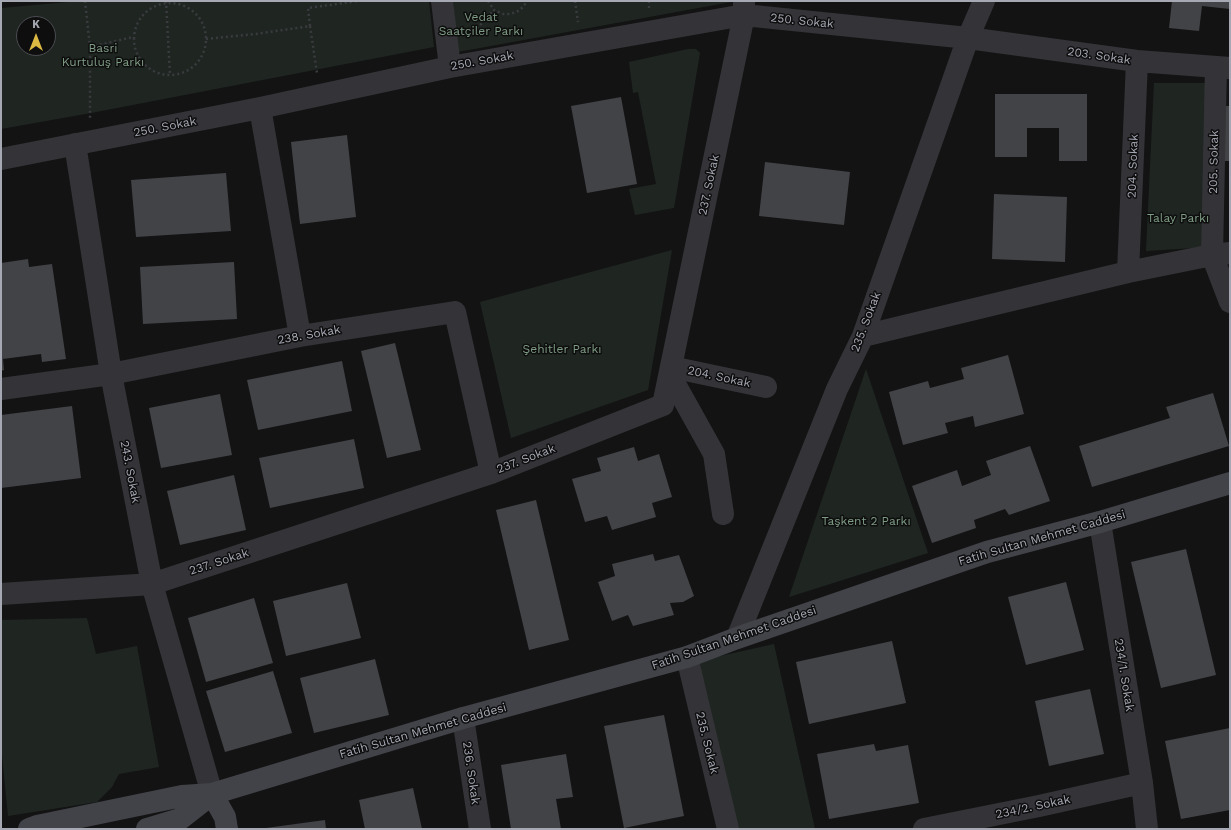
<!DOCTYPE html>
<meta charset="utf-8">
<style>
body{margin:0}
#map{position:relative;width:1231px;height:830px;overflow:hidden;background:#131314;font-family:"Work Sans",sans-serif}
canvas{display:block}
.frame{position:absolute;inset:0;border:2px solid #a6a8b3;pointer-events:none}
.north{position:absolute;left:16px;top:16px;width:40px;height:40px;box-sizing:border-box;background:#0e0e0f;border:1px solid #4b4c51;border-radius:50%;rotate:0deg;font-size:11px;font-weight:700;line-height:16px;text-align:center;color:#a6a8b3}
.north::after{content:'';display:block;margin:auto;width:14px;height:18px;background:#dcb942;clip-path:polygon(50% 0,100% 100%,50% 72%,0 100%)}
</style>
<div id="map">
<canvas width="1231" height="830"></canvas>
<div class="frame"></div>
<div class="north">K</div>
</div>
<script>
const g = document.querySelector('canvas').getContext('2d');
g.lineJoin = 'round';
function fillPath(path, color) { g.fillStyle = color; g.fill(path, 'evenodd'); }
const toPath = rows => new Path2D(rows.map(r => 'M' + r).join(''));
function stroke(path, color, width, dash) { g.strokeStyle = color; g.lineWidth = width; g.lineCap = dash ? 'butt' : 'round'; g.setLineDash(dash || []); g.stroke(path); }
function write(font, color, halo, rows, align = 'center') {
  g.font = font + ' "Work Sans",sans-serif'; g.lineWidth = 3; g.setLineDash([]); g.textBaseline = 'middle'; g.strokeStyle = halo; g.fillStyle = color; for (const [text, x, y, turn = 0] of rows) {
    g.save(); g.translate(x, y); g.rotate((+turn || 0) * Math.PI / 180); g.textAlign = isNaN(turn) ? turn : align; if (halo) g.strokeText(text, 0, 0); g.fillText(text, 0, 0); g.restore();
  }
}
const green = toPath([
 [80,1,429,1,434,47,91,113,1,129,1,8],
 [24,24,48,24,48,48,24,48],
 [453,1,731,1,731,2,458,52],
 [688,49,696,49,700,53,674,208,635,215,629,189,656,184,638,92,633,93,629,62],
 [1154,83,1208,83,1209,247,1146,251],
 [672,250,648,390,511,438,480,302],
 [866,369,928,553,789,597],
 [87,618,96,654,137,646,159,767,119,774,112,787,97,802,8,816,1,745,1,620],
 [774,644,815,829,735,829,698,661]
]);
const building = toPath([
 [1172,1,1230,1,1230,9,1202,6,1199,31,1169,28],
 [995,94,1087,94,1087,161,1059,161,1059,128,1027,128,1027,157,995,157],
 [621,97,637,184,587,193,571,106],
 [1223,106,1230,106,1230,161,1225,161],
 [347,135,356,217,300,224,291,142],
 [765,162,850,172,844,225,759,216],
 [226,173,231,231,136,237,131,180],
 [994,194,1067,197,1065,262,992,259],
 [28,259,29,267,52,264,66,359,42,362,41,354,3,359,4,370,1,371,1,263],
 [234,262,237,319,143,324,140,267],
 [395,343,421,450,387,458,361,351],
 [1008,355,1024,414,975,427,973,416,945,423,948,433,903,445,889,392,928,381,930,388,964,379,961,368],
 [342,361,352,411,258,430,247,380],
 [1213,393,1229,446,1092,487,1079,446,1170,418,1166,407],
 [220,394,232,455,161,468,149,408],
 [72,406,81,478,1,488,1,415],
 [354,439,364,488,270,508,259,458],
 [1030,446,1050,501,1009,515,1005,509,974,520,976,528,932,543,912,486,957,470,962,486,991,475,986,461],
 [634,447,638,461,659,454,672,497,652,503,656,517,612,530,607,516,585,522,572,479,601,471,597,458],
 [234,475,246,530,180,545,167,491],
 [536,500,569,640,529,650,496,510],
 [1186,549,1216,675,1161,688,1131,562],
 [653,554,655,561,679,555,694,596,683,602,670,603,674,615,633,626,628,615,612,621,598,582,615,576,612,564],
 [1066,582,1084,650,1026,665,1008,597],
 [347,583,361,638,286,656,273,601],
 [254,598,273,663,206,682,188,618],
 [892,641,906,703,809,724,796,662],
 [375,659,389,715,314,733,300,678],
 [273,671,292,733,225,752,206,691],
 [1090,689,1104,754,1049,766,1035,701],
 [664,715,684,816,624,828,604,726],
 [1230,728,1230,810,1181,819,1165,741],
 [874,744,876,751,908,745,919,803,829,819,817,754],
 [566,754,573,797,556,799,561,829,511,829,501,765],
 [413,788,422,829,365,829,359,800],
 [325,820,326,829,266,829,266,828]
]);
const path = toPath([
 [85,1,90,47,90,118],
 [166,1,170,75],
 [488,1,494,10,503,14,511,14,518,11,523,7,527,1],
 [575,1,578,22],
 [649,1,649,9],
 '134 39a36 36 0 1 1 72 0a36 36 0 1 1-72 0Z',
 [310,26,317,73],
 [470,36,494,10],
 [206,39,256,34,310,26,308,8,358,1],
 [90,47,133,37]
]);
const street = toPath([
 [442,1,450,67],
 [1216,67,1212,255,1230,302],
 [260,108,300,336],
 [75,144,111,374,152,584,212,794],
 [1,159,260,108,450,67,744,15,968,38,1137,61,1230,68],
 [1128,272,1137,61],
 [863,336,1128,272,1212,255,1230,253],
 [671,367,766,387],
 [670,375,714,454,723,514],
 [1,389,111,374,300,336,455,312,491,473],
 [1100,522,1142,783,1147,829],
 [1,594,152,584,491,473,663,405,744,15,744,2],
 [737,638,837,389,863,336,968,38,984,1],
 [687,657,728,829],
 [463,718,480,829],
 [924,829,1039,806,1142,783]
]);
const secondary = toPath([
 [212,794,225,817,227,829],
 [29,829,37,826,182,796,212,794,463,718,687,657,737,638,987,552,1100,522,1230,483],
 [147,829,180,819,212,794]
]);
const parkNames = [
 ["Vedat",481,17],
 ["Saatçiler Parkı",481,31],
 ["Basri",103,48],
 ["Kurtuluş Parkı",103,62],
 ["Talay Parkı",1178,218],
 ["Şehitler Parkı",562,349],
 ["Taşkent 2 Parkı",866,521]
];
const streetNames = [
 ["250. Sokak",802,21,6],
 ["203. Sokak",1099,56,8],
 ["250. Sokak",482,61,-10],
 ["250. Sokak",165,127,-11],
 ["205. Sokak",1214,162,-89],
 ["204. Sokak",1133,166,-88],
 ["237. Sokak",709,185,-78],
 ["235. Sokak",866,322,-69],
 ["238. Sokak",309,335,-10],
 ["204. Sokak",719,377,12],
 ["237. Sokak",526,459,-21],
 ["243. Sokak",130,472,79],
 ["Fatih Sultan Mehmet Caddesi",1042,538,-16],
 ["237. Sokak",219,562,-18],
 ["Fatih Sultan Mehmet Caddesi",734,638,-19],
 ["234/1. Sokak",1124,675,81],
 ["Fatih Sultan Mehmet Caddesi",423,731,-16],
 ["235. Sokak",707,743,76],
 ["236. Sokak",471,773,82],
 ["234/2. Sokak",1033,807,-12]
];
fillPath(green, '#1f2621');
fillPath(building, '#424347');
stroke(path, '#3a3b3f', 2.5, [2, 3]);
stroke(street, '#343438', 22);
stroke(secondary, '#424348', 22);
write('12px', '#7f9c84', '#0e0e0f', parkNames);
write('12px', '#a6a8b3', '#0e0e0f', streetNames);
</script>
